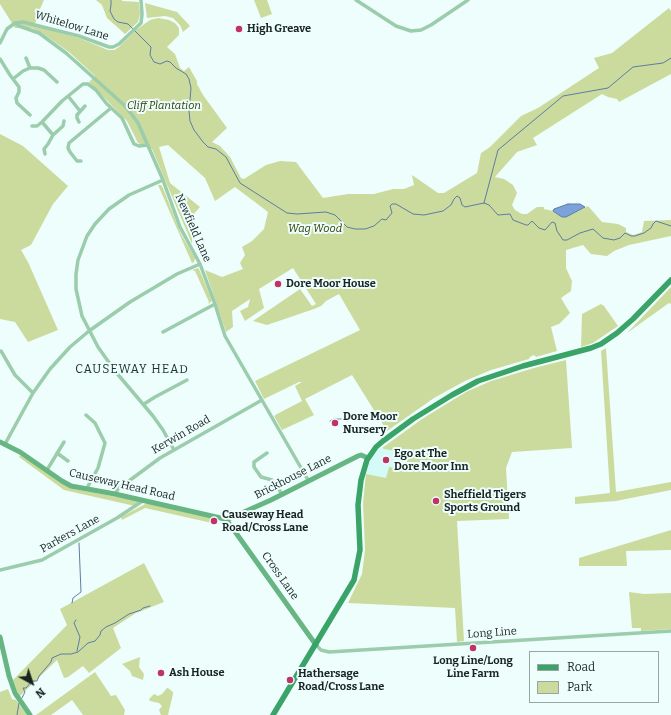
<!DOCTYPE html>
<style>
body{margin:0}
#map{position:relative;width:671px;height:715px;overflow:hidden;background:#edfefc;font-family:Bitter,serif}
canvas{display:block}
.legend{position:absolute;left:529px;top:651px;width:130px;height:52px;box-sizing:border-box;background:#edfefc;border:1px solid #98a6a5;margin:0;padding:5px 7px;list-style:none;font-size:12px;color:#182322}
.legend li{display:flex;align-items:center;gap:8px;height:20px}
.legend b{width:20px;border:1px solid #98a6a5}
.north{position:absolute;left:12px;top:663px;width:40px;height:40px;-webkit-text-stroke:3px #edfefc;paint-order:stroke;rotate:140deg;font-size:11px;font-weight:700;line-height:16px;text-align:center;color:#182322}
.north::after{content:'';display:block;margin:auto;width:14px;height:18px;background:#182322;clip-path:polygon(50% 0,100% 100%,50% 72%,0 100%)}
</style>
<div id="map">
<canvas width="671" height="715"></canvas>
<ul class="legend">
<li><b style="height:5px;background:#3aa367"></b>Road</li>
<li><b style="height:11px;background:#cbdb9d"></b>Park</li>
</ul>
<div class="north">N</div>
</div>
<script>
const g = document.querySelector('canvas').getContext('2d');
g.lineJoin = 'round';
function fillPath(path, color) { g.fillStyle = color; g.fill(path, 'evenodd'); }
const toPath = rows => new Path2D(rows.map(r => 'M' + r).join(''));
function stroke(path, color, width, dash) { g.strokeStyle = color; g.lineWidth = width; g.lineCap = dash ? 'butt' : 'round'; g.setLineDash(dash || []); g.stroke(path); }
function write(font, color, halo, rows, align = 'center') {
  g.font = font + ' Bitter,serif'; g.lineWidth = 4; g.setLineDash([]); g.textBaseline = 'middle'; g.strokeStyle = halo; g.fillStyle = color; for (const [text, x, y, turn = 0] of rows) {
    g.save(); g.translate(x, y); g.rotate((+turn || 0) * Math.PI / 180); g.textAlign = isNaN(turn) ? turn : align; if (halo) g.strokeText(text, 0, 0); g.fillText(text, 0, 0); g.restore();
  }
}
const built = toPath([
 [380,448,407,453,401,482,364,492,367,467,373,456]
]);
const green = toPath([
 [0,0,44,0,40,9,40,17,37,17,36,22,32,25,79,38,108,50,114,50,119,47,136,30,150,20,158,18,169,20,175,23,179,28,179,35,167,47,175,54,180,68,184,71,189,67,197,81,197,84,203,95,227,128,212,142,220,146,230,157,241,178,244,179,266,165,280,161,296,162,323,198,348,194,374,194,393,189,404,189,414,185,412,175,438,193,444,193,477,173,481,153,490,147,521,116,538,108,599,68,594,58,612,53,669,8,671,11,671,74,619,102,617,99,608,97,602,94,533,138,537,145,517,152,495,177,504,179,513,185,517,193,512,205,515,210,522,214,527,214,537,207,544,207,544,209,553,211,557,214,572,214,588,206,602,222,618,224,626,228,626,232,633,235,642,232,644,221,671,220,671,236,629,245,614,251,607,256,591,254,583,245,566,250,566,268,572,281,571,291,561,298,570,313,559,324,551,327,557,351,536,357,534,355,530,357,529,359,491,370,465,381,434,398,387,431,352,375,305,399,314,415,282,430,274,416,277,414,302,401,295,386,302,382,299,382,264,399,255,381,360,330,339,294,326,301,321,306,314,309,267,325,253,321,300,289,312,306,316,304,293,268,259,289,264,308,245,321,240,311,248,307,250,299,232,311,233,327,226,332,205,270,222,277,243,269,240,263,245,255,242,247,252,241,264,229,268,212,235,187,215,201,205,178,168,145,159,147,170,183,200,207,193,215,192,244,152,149,138,143,127,121,89,82,95,76,69,52,42,33,32,28,15,28,0,4],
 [96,0,122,0,122,1,139,2,140,14,138,22,125,34,107,18,102,5],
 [254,0,267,0,272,14,261,18],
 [145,3,177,12,190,26,183,32,180,25,173,18,165,16,147,18],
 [0,134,23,146,68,186,53,204,31,245,21,250,28,262,58,330,28,342,15,322,0,319],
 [158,185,161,185,163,188,181,234,195,258,194,262,192,263],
 [198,268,199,269,212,300,211,302,208,304,209,302,195,271,192,270],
 [671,287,671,304,669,303,627,333],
 [601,304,604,306,618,326,593,343,581,347,582,314],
 [606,348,616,492,671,482,671,490,616,501,575,504,575,497,610,493,601,351],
 [566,360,572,448,512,452,506,468,509,519,457,521,464,641,457,642,455,608,348,603,362,574,365,550,363,503,366,474,386,478,389,467,407,470,407,453,384,449,382,448,422,419,466,392,491,381,534,368],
 [20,455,74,489,139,501,135,506,64,490,19,457],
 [147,503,214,518,212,523,145,508,122,520,121,517],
 [671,530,671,550,626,551,627,566,579,566,579,558],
 [144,563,164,602,136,613,113,628,121,648,89,673,83,666,68,677,64,678,57,660,20,696,16,689,13,680,67,625,60,609],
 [629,592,644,594,671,593,671,629,641,631,641,628,632,628],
 [140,657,139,667,144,674,143,680,132,676,130,671,122,664],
 [95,672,111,696,116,695,125,710,124,715,83,715,72,700,51,715,36,715],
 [167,688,168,688,173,692,173,694,168,715,161,715,159,710,162,706,159,703,150,701,149,699,154,694,158,696,162,694],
 [8,689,12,699,16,700,27,715,0,715,0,692]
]);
const water = toPath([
 [568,204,580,204,585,207,566,217,562,217,553,211,554,209,568,204]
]);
const stream = toPath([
 [111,0,111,5,110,11,114,19,118,22,128,24,133,29],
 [135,31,151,47,150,55,154,62,160,64,167,61,170,62,176,68,186,74,189,79,191,88,189,111,190,121,194,130,203,142,208,147,216,149,226,157,240,183,287,213,297,214,326,212,335,215,347,227,355,229,365,229,374,226,382,219,386,220,392,213,390,206,392,204,396,204,413,214,424,215,443,211,451,205,454,199,457,196,460,198,462,205,465,207,484,203,489,205,498,215,510,214,513,220,526,225,528,225,532,221,539,228,545,230,552,222,555,223,557,231,563,240,567,240,580,233,593,229,603,238,614,240,620,238,625,233,631,236,635,236,644,233,651,228,653,224,656,221,671,226],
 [484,203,498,150,563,96,608,88,633,67,663,63,671,58],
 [340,419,342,419],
 [330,421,334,419,339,419],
 [72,603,73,598,81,592,79,543],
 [76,620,74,623,80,637,77,651],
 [22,698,25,692,23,688,26,688,32,681,37,681,39,676,51,662,52,658,61,654,71,654,78,652,88,643,95,641,100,635,101,631,106,627,115,623,129,614,141,610,143,608,150,606],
 [17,715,19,703]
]);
const street = toPath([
 [356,0,396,26,411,31,421,30,431,25,468,0],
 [15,23,19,26,39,33,66,53,124,105,133,116,138,123,163,180,180,227,200,264,215,304,225,336,308,480],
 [0,43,7,29,15,23,23,22,79,36,109,47,113,47,119,44,141,23,142,14,141,0],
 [26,58,30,68],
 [0,59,10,75,19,87,19,92,16,98,17,103,30,115],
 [13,79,23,71,30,68,38,68,44,70,57,82],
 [68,96,80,111],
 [42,122,53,135],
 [79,122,77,118,77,115,85,106],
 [32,126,37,126,42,122,62,101,83,84,88,84,96,90,106,103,122,118,134,144,139,146,148,145],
 [45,154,44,149,48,144,53,135,63,126,64,121],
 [81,161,77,161,70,152,68,148,69,143,111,108],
 [163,180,129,195,109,209,95,224,87,236,78,260,76,274,76,289,82,316,98,347,115,371,153,416,163,430,174,450],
 [163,332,215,304],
 [1,351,15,375,33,393],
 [144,404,155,397,187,380],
 [86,415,95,423,105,443,98,468,87,488],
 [5,444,33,393,50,369,70,347,89,331,130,302,177,274,200,264],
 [57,453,68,461],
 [267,453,254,462,254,467,261,477,272,480,282,494],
 [47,470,64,442],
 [115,494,118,489,160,458,262,400],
 [0,570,42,560,117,518,144,500],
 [316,645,321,650,329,652,671,631]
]);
const secondary = toPath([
 [0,442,20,452,62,481,71,486,115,494,225,519,231,526,316,645],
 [226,520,271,500,358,456,361,455,368,458],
 [0,637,9,676,15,693,30,715]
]);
const primary = toPath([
 [273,715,354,580,360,550,358,505,361,480,367,460,376,447,383,441,413,419,452,395,478,381,523,366,591,348,601,344,617,333,633,319,671,280]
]);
const markers = [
 [239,29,4,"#c03366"],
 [278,284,4,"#c03366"],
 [335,423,4,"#c03366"],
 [386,460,4,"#c03366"],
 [436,501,4,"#c03366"],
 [214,521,4,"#c03366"],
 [473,648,4,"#c03366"],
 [161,673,4,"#c03366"],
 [290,680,4,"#c03366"]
];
const streetNames = [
 ["Whitelow Lane",72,26,17],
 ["Newfield Lane",193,228,66],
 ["Kerwin Road",181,435,-30],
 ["Brickhouse Lane",293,477,-27],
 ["Causeway Head Road",122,485,13],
 ["Parkers Lane",70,534,-29],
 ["Cross Lane",280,576,55],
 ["Long Line",492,633,-4]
];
const poiNames = [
 ["High Greave",247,29],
 ["Dore Moor House",286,284],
 ["Dore Moor",343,417],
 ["Nursery",343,430],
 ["Ego at The",394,454],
 ["Dore Moor Inn",394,467],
 ["Sheffield Tigers",444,495],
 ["Sports Ground",444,508],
 ["Causeway Head",222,515],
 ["Road/Cross Lane",222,528],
 ["Long Line/Long",473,661,"center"],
 ["Line Farm",473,674,"center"],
 ["Ash House",169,673],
 ["Hathersage",298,674],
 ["Road/Cross Lane",298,687]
];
const parkNames = [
 ["Cliff Plantation",164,106],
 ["Wag Wood",315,229]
];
const neighbourhoodNames = [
 ["CAUSEWAY HEAD",132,370]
];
fillPath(built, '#d4fbf7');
fillPath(green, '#cbdb9d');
fillPath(water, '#7ca2dc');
stroke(water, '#5e7ca4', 1);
stroke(stream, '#5e7ca4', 1);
stroke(street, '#9bccab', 3.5);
stroke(secondary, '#68b584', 5);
stroke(primary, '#3aa367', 5.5);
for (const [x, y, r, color] of markers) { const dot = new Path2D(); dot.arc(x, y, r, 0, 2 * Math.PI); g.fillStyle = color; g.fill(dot); stroke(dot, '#edfefc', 1.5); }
write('11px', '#182322', '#edfefc', streetNames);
write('bold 11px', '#182322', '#edfefc', poiNames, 'left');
write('italic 11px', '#333d05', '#edfefc', parkNames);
g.letterSpacing = '1px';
write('12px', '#1a3230', '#edfefc', neighbourhoodNames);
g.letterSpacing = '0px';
</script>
